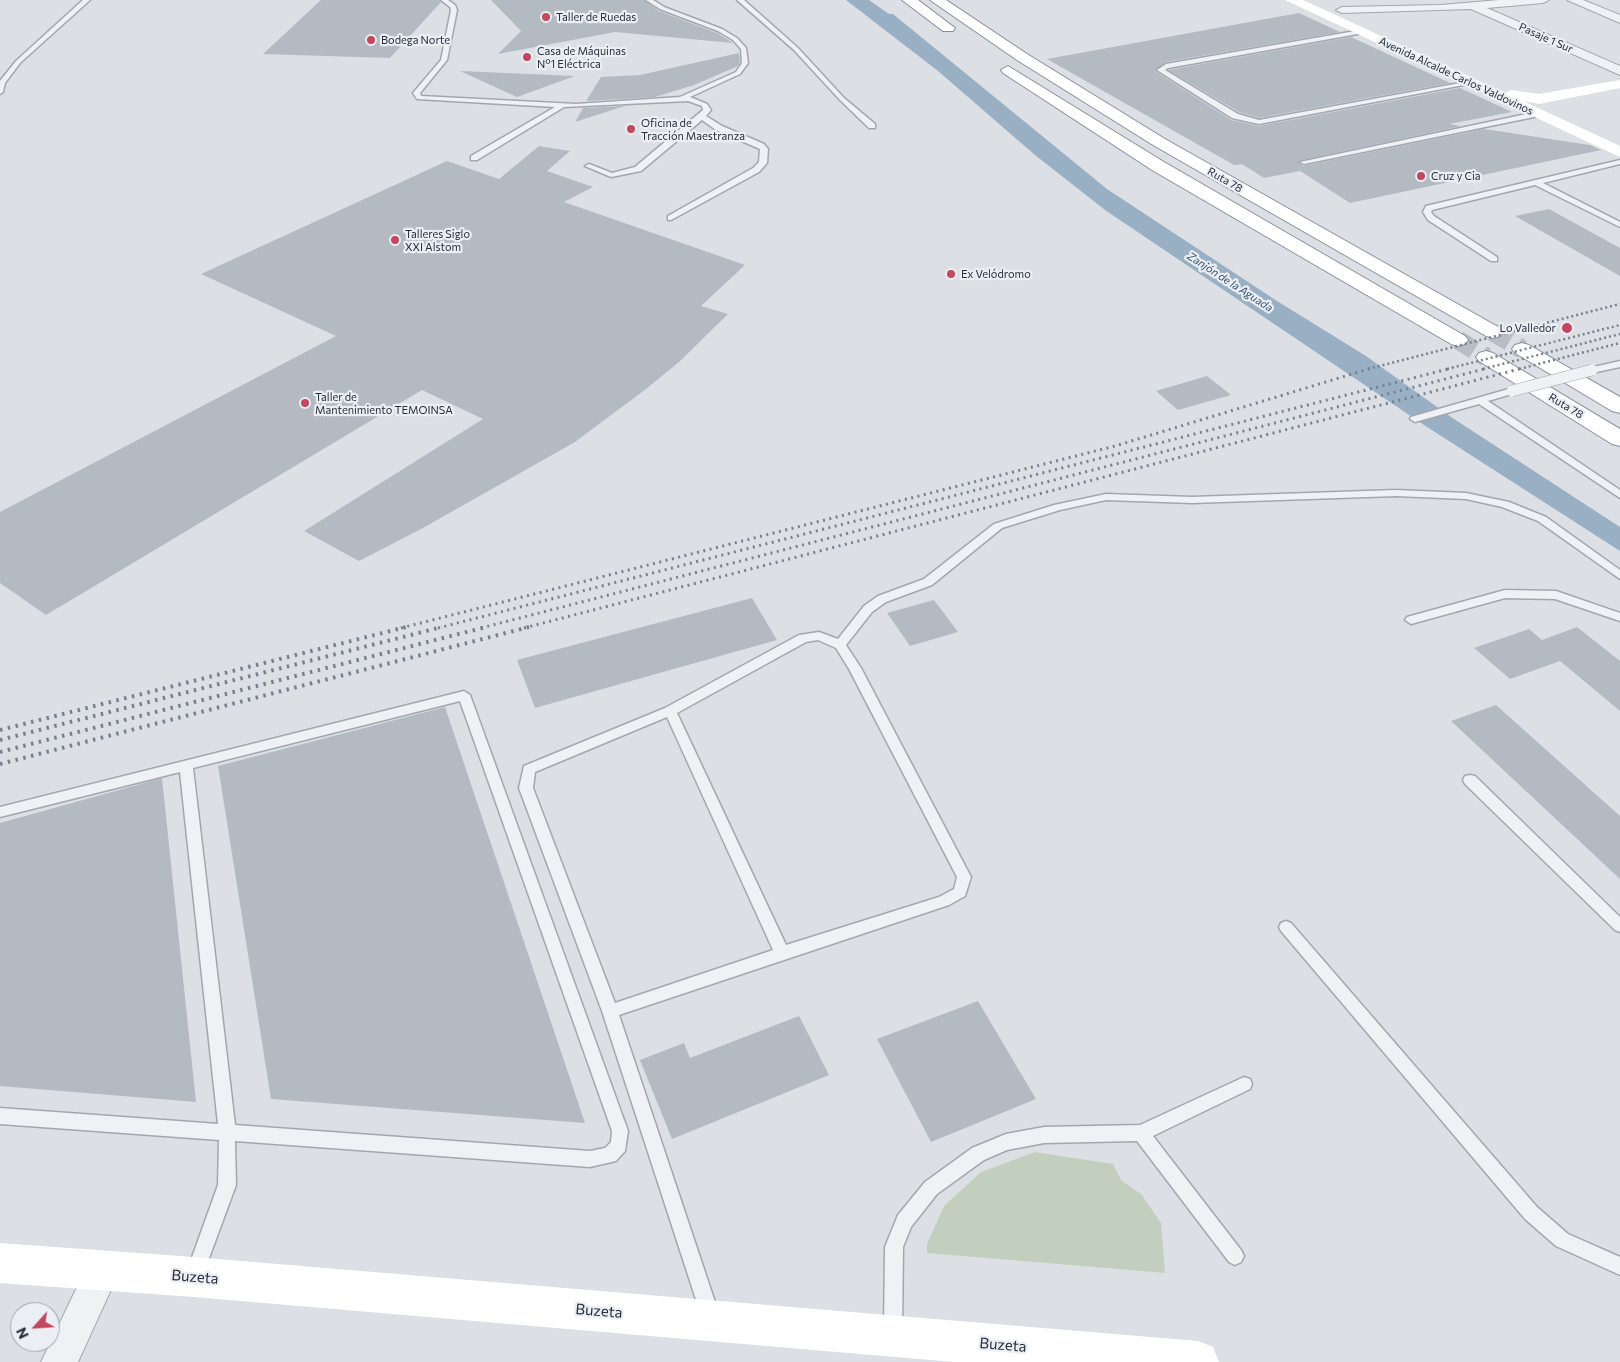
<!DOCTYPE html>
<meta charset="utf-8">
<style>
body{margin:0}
#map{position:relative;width:1620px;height:1362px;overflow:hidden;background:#dce0e5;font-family:Commissioner,sans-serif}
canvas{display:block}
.north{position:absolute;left:10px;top:1302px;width:50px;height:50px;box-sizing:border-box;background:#ebeff3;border:1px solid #9da2a9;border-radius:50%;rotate:244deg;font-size:14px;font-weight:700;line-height:20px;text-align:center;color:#272f3b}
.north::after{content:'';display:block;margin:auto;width:18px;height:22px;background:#c4475f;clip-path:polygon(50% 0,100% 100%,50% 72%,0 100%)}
</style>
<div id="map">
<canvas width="1620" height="1362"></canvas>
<div class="north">N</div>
</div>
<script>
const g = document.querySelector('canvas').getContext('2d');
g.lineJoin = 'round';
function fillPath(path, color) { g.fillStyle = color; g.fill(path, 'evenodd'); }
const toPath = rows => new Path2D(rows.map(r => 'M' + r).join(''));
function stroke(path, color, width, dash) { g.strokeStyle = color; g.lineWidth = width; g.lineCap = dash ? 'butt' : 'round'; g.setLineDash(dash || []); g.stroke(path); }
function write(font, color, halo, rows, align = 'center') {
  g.font = font + ' Commissioner,sans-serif'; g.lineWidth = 4.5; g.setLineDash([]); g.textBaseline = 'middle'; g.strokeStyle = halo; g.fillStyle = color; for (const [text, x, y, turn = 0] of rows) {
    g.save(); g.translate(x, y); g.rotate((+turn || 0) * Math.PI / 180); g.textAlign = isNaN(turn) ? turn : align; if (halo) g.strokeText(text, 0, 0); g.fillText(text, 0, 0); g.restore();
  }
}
const green = toPath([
 [1035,1152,1113,1164,1121,1180,1141,1194,1161,1223,1165,1273,927,1253,927,1244,944,1206,981,1172]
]);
const water = toPath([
 [846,0,869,0,889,14,893,14,1107,189,1277,301,1366,356,1451,417,1620,527,1620,551,1424,425,1105,210,1035,155,938,71]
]);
const building = toPath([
 [321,0,439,0,441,2,390,58,263,54],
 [491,0,644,0,659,11,717,33,733,43,615,32,498,54,521,31],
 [1299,13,1340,32,1166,62,1155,71,1231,120,1259,126,1460,88,1512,112,1449,124,1461,126,1298,161,1303,166,1484,129,1590,145,1601,150,1350,203,1300,171,1264,178,1242,164,1234,165,1047,59],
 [1351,37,1450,83,1259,118,1239,112,1168,70],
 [739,53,740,62,738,66,694,85,655,97,586,101,601,77,640,75],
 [460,71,575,76,517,97],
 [625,106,575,122,583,108],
 [539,146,570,151,547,171,593,187,564,202,745,265,701,306,728,314,679,362,646,389,575,442,423,528,359,561,304,531,483,419,422,390,46,615,0,583,0,512,336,336,201,274,447,161,499,179],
 [1549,209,1620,248,1620,276,1515,216],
 [1207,376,1231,395,1178,410,1156,391],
 [752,598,777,640,535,708,517,660],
 [934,600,958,632,910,646,887,613],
 [1577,627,1620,661,1620,711,1560,661,1510,679,1474,648,1529,629,1542,640],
 [1496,705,1620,816,1620,879,1451,721],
 [445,707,585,1123,271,1099,218,766],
 [162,778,196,1102,0,1086,0,823],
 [978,1001,1036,1099,931,1142,877,1039],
 [799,1016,829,1075,672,1139,640,1060,684,1043,690,1058]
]);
const highwayTunnel = toPath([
 [1493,332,1522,349],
 [1458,340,1486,357]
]);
const lane = toPath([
 [83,0,90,0,20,63,5,83,3,92,0,94,0,81,16,61,83,0],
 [441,0,448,0,455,5,457,10,447,60,420,93,421,96,576,104,680,97,736,72,742,63,741,49,733,40,718,31,660,9,646,0,653,0,664,7,722,29,737,38,746,48,748,63,740,74,690,97,707,104,711,110,706,116,722,126,764,144,768,149,767,163,759,172,671,220,668,220,668,216,753,168,759,162,760,149,716,130,702,120,641,171,611,177,585,166,589,164,612,173,635,167,703,110,702,106,688,101,564,107,477,160,471,160,471,156,555,107,417,99,413,93,441,60,451,10,450,7,441,0],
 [737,0,744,0,798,48,844,98,875,124,875,128,869,128,840,100,794,50,737,0],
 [1361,30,1363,33,1168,68,1165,70,1238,114,1259,120,1471,81,1474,83,1259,124,1232,118,1157,70,1166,64,1361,30],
 [1536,112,1540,114,1539,116,1304,164,1300,162,1536,112],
 [1620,160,1620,164,1543,183,1620,222,1620,227,1535,185,1432,210,1431,212,1434,216,1497,257,1497,261,1491,261,1428,220,1423,212,1426,206,1620,160],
 [1620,361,1620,367,1592,373,1587,370,1589,368,1620,361],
 [1512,388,1517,391,1515,393,1488,401,1620,490,1620,498,1479,404,1415,422,1410,419,1411,417,1512,388],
 [1396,490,1466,493,1509,502,1546,517,1620,570,1620,579,1538,521,1502,507,1466,499,1396,496,1192,503,1106,500,1060,510,1002,528,932,585,886,602,872,612,846,645,861,668,971,877,965,896,949,905,619,1015,719,1314,717,1321,710,1323,703,1321,602,1011,519,788,524,766,665,708,799,635,819,632,838,639,864,606,878,596,924,579,994,524,1054,505,1106,494,1192,497,1396,490],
 [818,640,836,648,849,669,957,877,954,889,939,897,786,945,677,713,806,642,818,640],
 [667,717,773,950,615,1003,533,788,535,772,667,717],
 [1505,590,1556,591,1620,613,1620,621,1555,599,1505,598,1411,624,1405,620,1407,617,1505,590],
 [464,691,470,695,628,1131,625,1151,616,1161,590,1167,235,1141,236,1185,201,1280,195,1283,189,1280,186,1274,218,1185,219,1140,0,1124,0,1108,218,1124,180,772,0,817,0,807,464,691],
 [460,701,612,1131,611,1142,605,1148,590,1151,235,1125,193,768,460,701],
 [1470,775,1475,776,1620,917,1620,932,1615,930,1465,784,1463,780,1465,776,1470,775],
 [1286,921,1291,923,1537,1207,1568,1234,1620,1257,1620,1275,1556,1246,1525,1219,1281,931,1279,927,1281,923,1286,921],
 [1244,1077,1250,1079,1252,1084,1250,1089,1153,1136,1241,1250,1244,1256,1241,1262,1235,1265,1229,1262,1137,1141,1044,1143,1007,1150,984,1160,937,1194,911,1227,903,1247,902,1331,900,1338,893,1340,886,1338,884,1331,885,1247,898,1215,925,1182,972,1148,1006,1134,1044,1127,1140,1125,1244,1077]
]);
const street = toPath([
 [1499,0,1549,0,1543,3,1487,8,1620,66,1620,75,1471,9,1342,13,1336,10,1342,7,1441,5,1499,0],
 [1567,0,1583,0,1620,15,1620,23,1567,0],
 [103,1253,115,1258,120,1270,78,1362,41,1362,91,1258,103,1253]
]);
const secondary = toPath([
 [1285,0,1303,0,1505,93,1511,90,1539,94,1620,80,1620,88,1539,104,1523,101,1620,146,1620,157,1285,0],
 [0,1243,194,1257,1198,1341,1213,1347,1219,1362,954,1362,194,1297,0,1283,0,1243]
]);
const highway = toPath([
 [902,0,918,0,955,28,953,31,943,31,902,0],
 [930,0,946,0,1027,54,1165,139,1500,328,1503,332,1500,336,1493,338,1486,336,1153,145,1017,60,930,0],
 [1008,66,1164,162,1465,336,1468,340,1465,344,1458,346,1451,344,1152,170,1003,73,1001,70,1008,66],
 [1522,343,1529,345,1620,397,1620,413,1612,411,1515,353,1512,349,1515,345,1522,343],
 [1486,351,1493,353,1620,429,1620,446,1612,444,1479,361,1476,357,1479,353,1486,351]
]);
const railFar2 = toPath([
 [1368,369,1620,304],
 [1447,369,1620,325],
 [1483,369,1620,334],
 [1519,369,1620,343]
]);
const railFar1 = toPath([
 [401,628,1115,446,1372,368],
 [438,628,1452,368],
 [481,628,1488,368],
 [524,628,1523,368]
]);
const rail = toPath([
 [0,730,406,627],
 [0,740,442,627],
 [0,752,486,627],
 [0,764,529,627]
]);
const laneBridge = toPath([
 [1512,391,1592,370]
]);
const markers = [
 [546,17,5,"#c4475f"],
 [371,40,5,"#c4475f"],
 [527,57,5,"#c4475f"],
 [631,129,5,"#c4475f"],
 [1421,176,5,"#c4475f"],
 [395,240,5,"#c4475f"],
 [951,274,5,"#c4475f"],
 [1567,328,6,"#c4475f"],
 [305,403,5,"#c4475f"]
];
const farPoinames = [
 ["Taller de Ruedas",556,17],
 ["Bodega Norte",381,40],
 ["Casa de Máquinas",537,51],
 ["N°1 Eléctrica",537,64],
 ["Oficina de",641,123],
 ["Tracción Maestranza",641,136],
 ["Cruz y Cia",1431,176],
 ["Talleres Siglo",405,234],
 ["XXI Alstom",405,247],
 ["Ex Velódromo",961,274],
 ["Lo Valledor",1556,328,"right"],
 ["Taller de",315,397],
 ["Mantenimiento TEMOINSA",315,410]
];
const farStreetnames = [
 ["Pasaje 1 Sur",1546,38,24],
 ["Avenida Alcalde Carlos Valdovinos",1456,76,25],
 ["Ruta 78",1225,180,30],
 ["Ruta 78",1566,406,31]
];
const farWaternames = [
 ["Zanjón de la Aguada",1230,282,33]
];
const nearStreetnames = [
 ["Buzeta",195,1277,5],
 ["Buzeta",599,1311,5],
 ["Buzeta",1003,1345,5]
];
fillPath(green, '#c3cfbe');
fillPath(water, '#99afc4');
fillPath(building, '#b4bac2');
stroke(highwayTunnel, '#b8bdc3', 19, [19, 9]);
stroke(lane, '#a2a7af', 3);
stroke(street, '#a2a7af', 2);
stroke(highway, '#858e9b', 2);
fillPath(lane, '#eff1f4');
fillPath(street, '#eff1f4');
fillPath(secondary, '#fff');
fillPath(highway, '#fff');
stroke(railFar2, '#77808e', 2.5, [2, 3]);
stroke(railFar1, '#77808e', 3, [2, 4.5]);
stroke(rail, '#77808e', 4, [2.5, 5.5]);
stroke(laneBridge, '#a2a7af', 12, []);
stroke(laneBridge, '#eff1f4', 11);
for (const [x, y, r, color] of markers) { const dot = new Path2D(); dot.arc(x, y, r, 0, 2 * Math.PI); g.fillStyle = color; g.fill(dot); stroke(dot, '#ebeff3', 2); }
write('11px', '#272f3b', '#ebeff3', farPoinames, 'left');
write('11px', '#272f3b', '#ebeff3', farStreetnames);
write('italic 11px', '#344f6c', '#ebeff3', farWaternames);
write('15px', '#272f3b', '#ebeff3', nearStreetnames);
</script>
